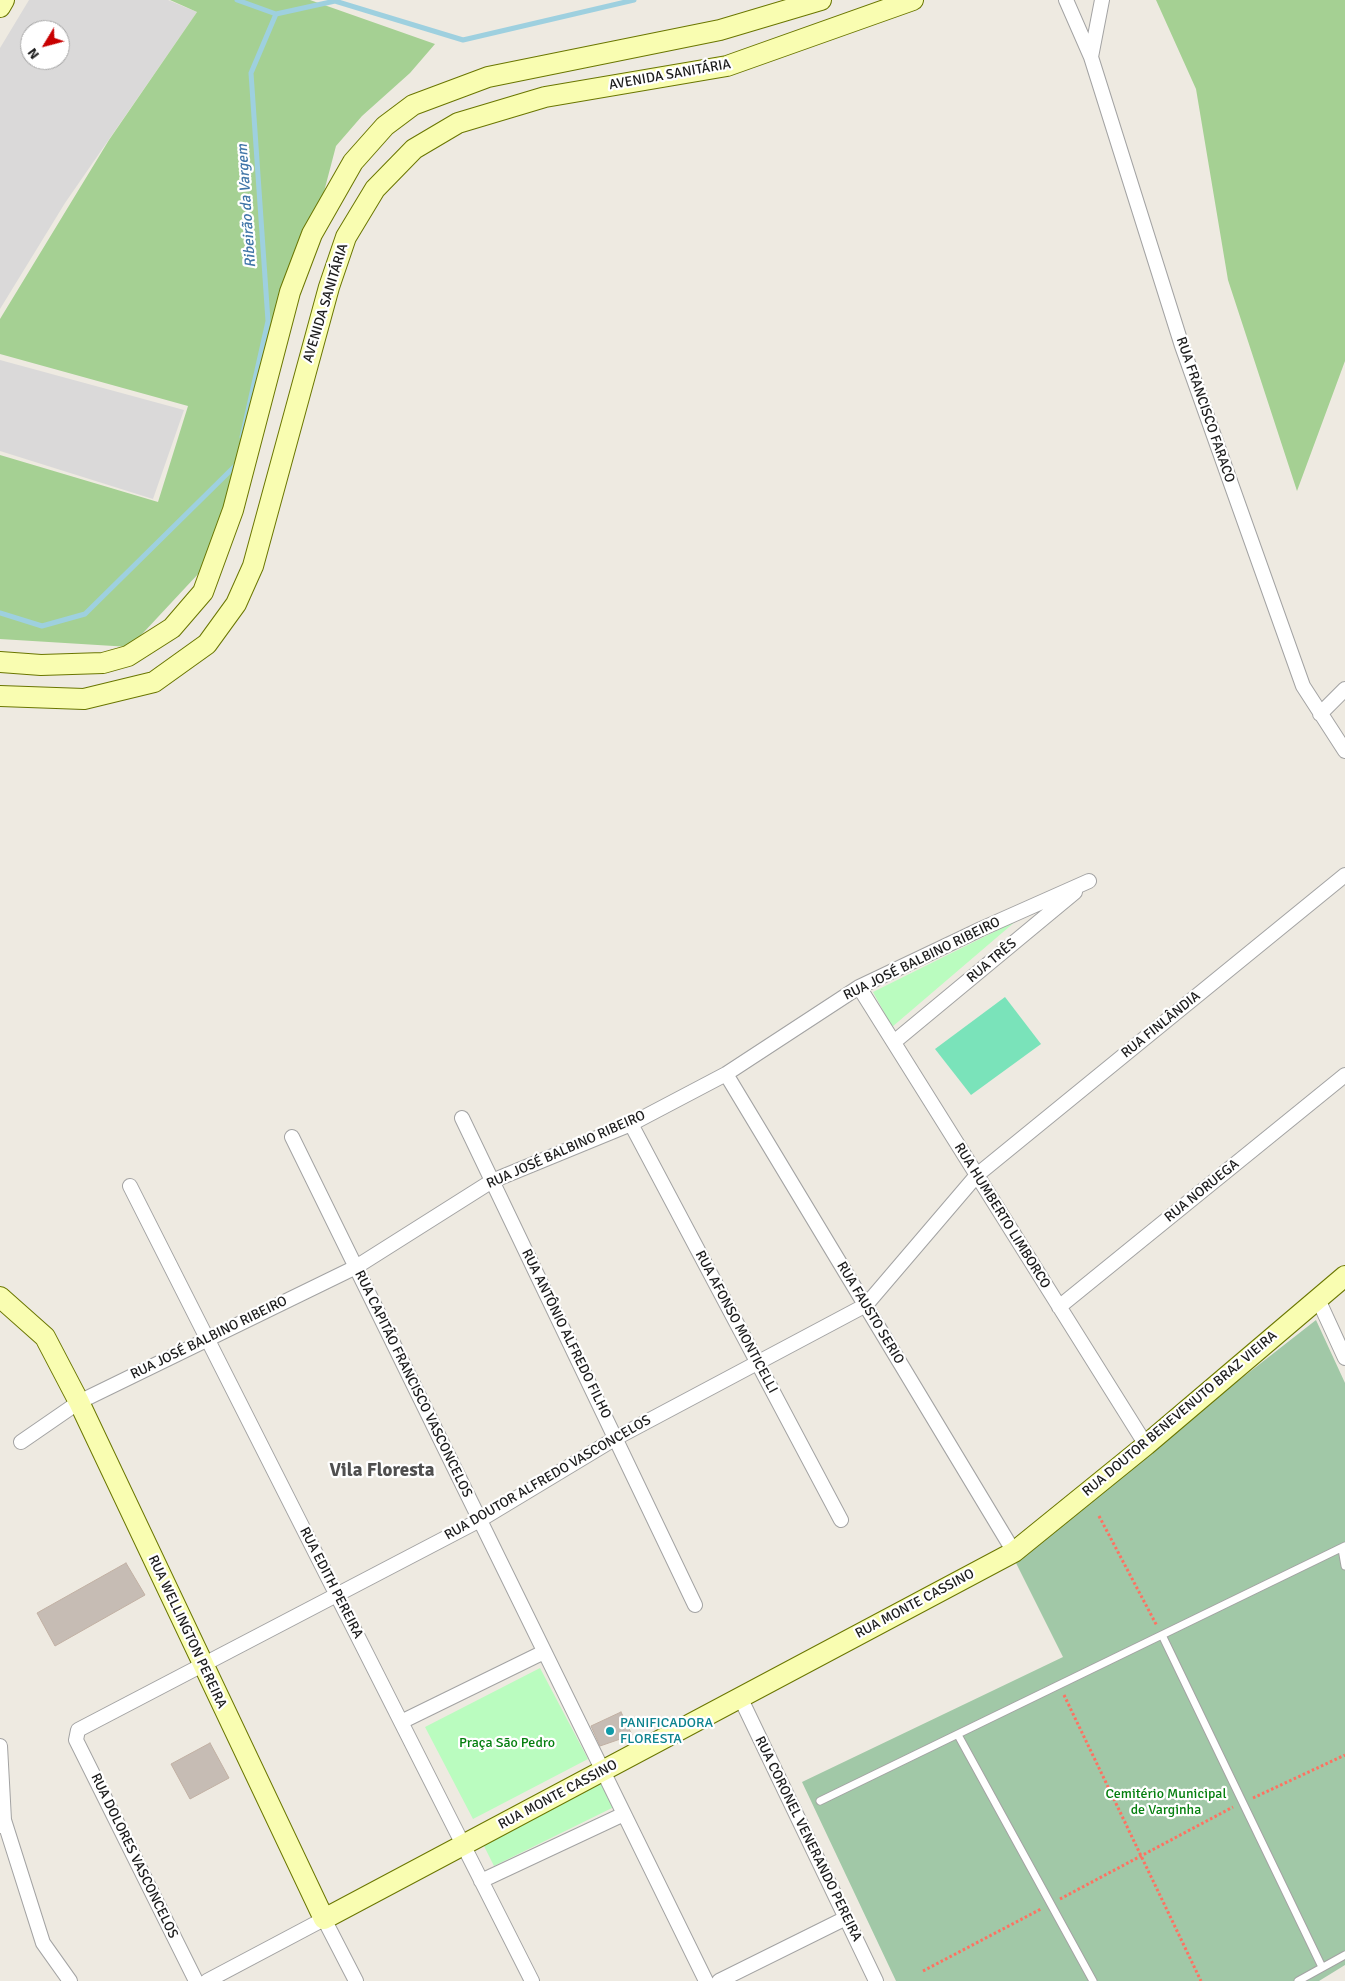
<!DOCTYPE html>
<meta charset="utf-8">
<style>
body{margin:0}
#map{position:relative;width:1345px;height:1981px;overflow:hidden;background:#eeeae1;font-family:Signika,sans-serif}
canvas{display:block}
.north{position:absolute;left:20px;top:20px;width:50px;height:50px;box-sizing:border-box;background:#fff;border:1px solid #a4a4a4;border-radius:50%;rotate:233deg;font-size:14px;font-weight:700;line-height:20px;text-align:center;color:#1c1c1c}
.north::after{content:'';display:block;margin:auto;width:18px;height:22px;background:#c80001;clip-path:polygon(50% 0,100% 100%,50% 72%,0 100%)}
</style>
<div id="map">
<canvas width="1345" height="1981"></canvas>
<div class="north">N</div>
</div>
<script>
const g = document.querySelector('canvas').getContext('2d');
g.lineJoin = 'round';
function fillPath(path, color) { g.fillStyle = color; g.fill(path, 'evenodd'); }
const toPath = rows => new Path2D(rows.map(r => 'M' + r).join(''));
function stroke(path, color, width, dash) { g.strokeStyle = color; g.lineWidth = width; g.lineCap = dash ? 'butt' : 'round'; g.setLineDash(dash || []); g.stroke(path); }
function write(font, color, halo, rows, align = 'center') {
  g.font = font + ' Signika,sans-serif'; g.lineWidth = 4.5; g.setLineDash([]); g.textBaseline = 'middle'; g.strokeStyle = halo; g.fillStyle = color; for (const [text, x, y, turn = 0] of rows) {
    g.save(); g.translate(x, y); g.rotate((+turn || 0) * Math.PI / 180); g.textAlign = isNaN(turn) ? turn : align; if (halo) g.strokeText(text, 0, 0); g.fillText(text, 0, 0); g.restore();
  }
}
const residential = toPath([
 [29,0,168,0,197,12,65,203,0,309,0,48],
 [30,30,60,30,60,60,30,60],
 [0,360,184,410,153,499,0,451]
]);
const forest = toPath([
 [170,0,310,0,435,44,410,73,362,116,336,146,272,390,227,543,130,647,0,639,0,455,158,502,188,406,0,354,0,319,109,140,197,12],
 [1156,0,1345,0,1345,361,1297,491,1228,280,1196,89]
]);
const cemetery = toPath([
 [1316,1320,1345,1383,1345,1965,1319,1981,896,1981,802,1782,1063,1657,1013,1557]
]);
const park = toPath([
 [1016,921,892,1027,873,992],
 [540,1668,588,1759,473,1819,425,1727],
 [603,1783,614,1807,494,1866,482,1842]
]);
const pitch = toPath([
 [1005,997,1041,1044,971,1095,935,1049]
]);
const stream = toPath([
 [237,0,276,14],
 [242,437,268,321,251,73,276,14,335,1,463,40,634,0],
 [0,613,42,626,85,614,236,465]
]);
const building = toPath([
 [126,1563,145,1595,55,1646,37,1613,126,1563],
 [621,1712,632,1735,600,1746,591,1726,621,1712],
 [210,1743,229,1778,190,1799,171,1764,210,1743]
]);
const path = toPath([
 [1099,1516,1157,1626],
 [1064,1695,1201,1981],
 [1253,1798,1345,1755],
 [1060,1899,1233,1807],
 [923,1971,1041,1909]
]);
const lane = toPath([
 [1342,1549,1345,1566],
 [1162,1635,1322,1967],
 [958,1735,1093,1981],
 [820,1801,1345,1546],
 [1298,1981,1345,1955]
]);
const street = toPath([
 [1066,0,1091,57,1182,346,1303,686,1345,751],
 [1091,57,1102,0],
 [1320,714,1345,689],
 [859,987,1146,1445],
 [894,1042,1075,892],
 [726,1074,1014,1552],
 [462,1118,695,1605],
 [631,1124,841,1520],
 [292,1137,706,1981],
 [130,1186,532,1981],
 [1317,1297,1345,1358],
 [1059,1307,1345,1075],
 [21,1442,79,1402,356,1267,492,1181,631,1124,726,1074,859,987,981,929,1089,881],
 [740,1697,876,1981],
 [401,1722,544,1652],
 [0,1746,4,1820,0,1826],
 [4,1820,43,1943,70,1981],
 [481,1881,624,1814],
 [196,1981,76,1740,78,1730,480,1520,616,1438,866,1305,977,1175,1345,875],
 [207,1981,324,1919,356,1981],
 [719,1981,846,1918]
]);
const secondary = toPath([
 [0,7,4,0],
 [0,662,41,665,103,663,128,656,172,628,203,592,233,510,290,292,312,234,353,162,385,126,413,105,488,77,720,30,821,0],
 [0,696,84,699,154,682,207,644,236,604,253,566,329,287,346,237,375,189,414,149,458,123,545,97,727,66,913,0],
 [0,1297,45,1337,79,1402,324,1919,1014,1552,1146,1445,1345,1276]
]);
const markers = [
 [610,1731,5,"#0f9aa8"]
];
const streetNames = [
 ["AVENIDA SANITÁRIA",670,75,-10],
 ["AVENIDA SANITÁRIA",326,303,-73],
 ["RUA FRANCISCO FARACO",1205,410,71],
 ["RUA JOSÉ BALBINO RIBEIRO",922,959,-26],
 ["RUA TRÊS",992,961,-40],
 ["RUA FINLÂNDIA",1161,1025,-39],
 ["RUA JOSÉ BALBINO RIBEIRO",566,1150,-24],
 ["RUA NORUEGA",1202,1191,-39],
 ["RUA HUMBERTO LIMBORCO",1002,1216,58],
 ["RUA FAUSTO SERIO",870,1313,59],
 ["RUA AFONSO MONTICELLI",736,1322,62],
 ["RUA ANTÔNIO ALFREDO FILHO",566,1334,64],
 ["RUA JOSÉ BALBINO RIBEIRO",209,1338,-26],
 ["RUA CAPITÃO FRANCISCO VASCONCELOS",413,1384,64],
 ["RUA DOUTOR BENEVENUTO BRAZ VIEIRA",1180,1414,-40],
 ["RUA DOUTOR ALFREDO VASCONCELOS",548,1478,-30],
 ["RUA EDITH PEREIRA",331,1583,63],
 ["RUA MONTE CASSINO",915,1604,-28],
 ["RUA WELLINGTON PEREIRA",187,1632,65],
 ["RUA MONTE CASSINO",558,1795,-28],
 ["RUA CORONEL VENERANDO PEREIRA",808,1839,64],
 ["RUA DOLORES VASCONCELOS",134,1856,64]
];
const cultureNames = [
 ["PANIFICADORA",620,1723],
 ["FLORESTA",620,1739]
];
const parkNames = [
 ["Praça São Pedro",507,1743],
 ["Cemitério Municipal",1166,1794],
 ["de Varginha",1166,1810]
];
const waterNames = [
 ["Ribeirão da Vargem",247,206,-94]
];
const districtNames = [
 ["Vila Floresta",382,1471]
];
fillPath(residential, '#dad9d9');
fillPath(forest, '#a5d093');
fillPath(cemetery, '#a1c8a7');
fillPath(park, '#bafcbf');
fillPath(pitch, '#7ae3ba');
stroke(stream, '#9ed0df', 5);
fillPath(building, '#c6bcb4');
stroke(building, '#c1b0a3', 1);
stroke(lane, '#a3a3a3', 9);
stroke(street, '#a3a3a3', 16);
stroke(secondary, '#6a7600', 22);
stroke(path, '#ff7161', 3, [2.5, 2.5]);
stroke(lane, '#fff', 7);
stroke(street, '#fff', 14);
stroke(secondary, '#f9fdb1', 20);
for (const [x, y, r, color] of markers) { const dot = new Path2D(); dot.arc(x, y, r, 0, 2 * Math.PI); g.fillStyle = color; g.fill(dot); stroke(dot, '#fff', 2); }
write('14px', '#1c1c1c', '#fff', streetNames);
write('14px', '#0d838f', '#fff', cultureNames, 'left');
write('14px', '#057f0f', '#fff', parkNames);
write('italic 15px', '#4176a8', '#fff', waterNames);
write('bold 19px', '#4f4f4f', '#fff', districtNames);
</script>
